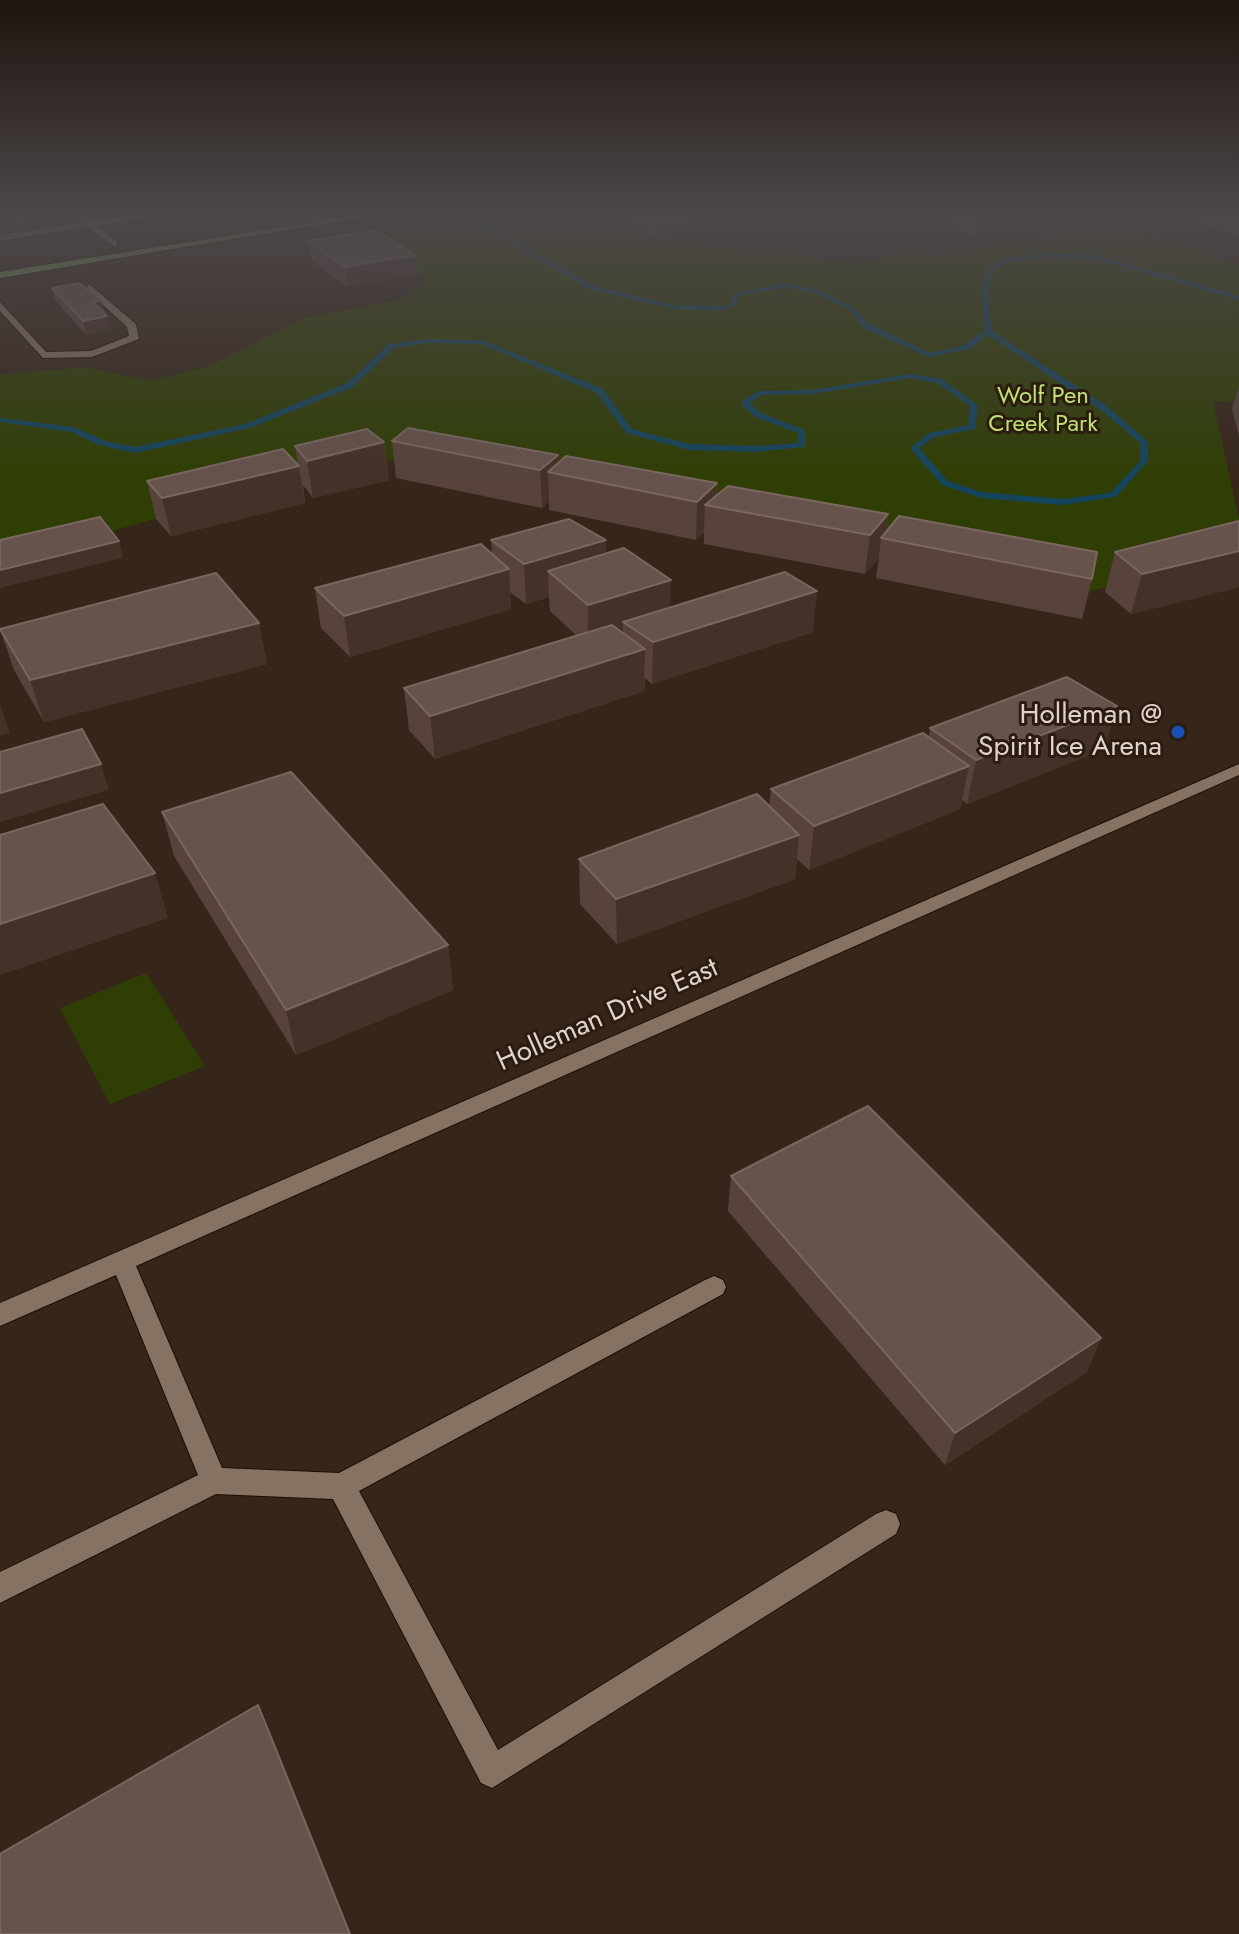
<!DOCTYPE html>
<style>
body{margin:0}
canvas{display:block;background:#362619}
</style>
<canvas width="1239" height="1934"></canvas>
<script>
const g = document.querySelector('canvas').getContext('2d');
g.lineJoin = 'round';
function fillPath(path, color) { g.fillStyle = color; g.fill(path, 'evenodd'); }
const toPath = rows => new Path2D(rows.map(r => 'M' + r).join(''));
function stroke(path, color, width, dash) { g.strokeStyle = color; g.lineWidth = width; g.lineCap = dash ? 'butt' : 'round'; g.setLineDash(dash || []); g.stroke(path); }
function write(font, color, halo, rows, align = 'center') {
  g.font = font + ' Jost,sans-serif'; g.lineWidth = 6; g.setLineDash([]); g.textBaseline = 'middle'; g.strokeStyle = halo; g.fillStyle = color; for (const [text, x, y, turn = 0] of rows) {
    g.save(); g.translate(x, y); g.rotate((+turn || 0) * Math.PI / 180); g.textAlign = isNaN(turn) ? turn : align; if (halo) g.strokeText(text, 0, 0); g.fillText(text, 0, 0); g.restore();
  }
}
const green = toPath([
 [453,215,608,215,649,240,863,263,911,251,931,258,1120,224,1239,265,1239,403,1213,401,1239,520,1239,554,1087,592,375,457,105,533,0,558,0,375,84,367,149,381,212,365,304,318,401,300,427,279,387,250,393,224],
 [146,973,205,1066,110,1104,60,1008]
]);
const stream = toPath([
 [454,215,462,215,483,223,593,286,674,305,724,306,731,303,733,294,786,283,822,291,854,308,869,324,930,353,964,345,984,331,982,298,984,273,1003,259,1045,253,1096,255,1239,296,1239,300,1096,259,1045,257,1005,263,990,274,988,298,992,331,1107,406,1148,442,1148,461,1116,497,1062,505,981,498,942,485,910,448,929,433,968,425,970,406,937,383,910,378,812,394,761,395,750,403,761,413,805,430,805,447,755,452,689,450,626,433,597,393,481,344,429,343,394,348,353,387,250,428,135,453,99,445,72,432,0,422,0,418,74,427,105,441,135,447,245,424,347,383,389,344,429,339,482,340,603,389,632,429,689,444,755,446,798,443,798,433,755,417,742,405,742,401,759,391,812,390,910,374,942,379,978,405,975,429,935,437,919,448,948,481,982,492,1062,499,1110,493,1140,461,1140,443,1101,410,988,335,969,349,929,357,863,328,850,310,818,294,786,287,738,296,736,305,725,310,674,309,589,289,479,225,454,215]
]);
const minorTunnel = toPath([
 [24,220,31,228],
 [0,226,5,232]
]);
const minor = toPath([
 [16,215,24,215,28,220,21,222,16,215],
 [139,215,160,215,97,226,118,242,115,247,88,227,0,241,0,235,83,222,81,220,85,217,92,221,139,215],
 [89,284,136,324,139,339,92,357,43,358,0,311,0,302,46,352,91,351,129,336,127,327,86,289,89,284],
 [1239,764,1239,775,136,1266,222,1468,339,1473,705,1280,714,1276,723,1280,726,1287,723,1294,359,1491,498,1750,876,1514,886,1510,896,1514,900,1524,896,1534,492,1788,481,1783,333,1499,216,1494,0,1603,0,1572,198,1475,116,1275,0,1326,0,1303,1239,764]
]);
const major = toPath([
 [358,215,376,215,0,278,0,272,358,215]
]);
const wall = toPath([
 [623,215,724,215,724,230,658,239],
 [948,215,1059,215,1051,215,1050,222,975,237,947,226],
 [1174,215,1239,215,1239,236],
 [308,241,415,255,417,274,347,287,311,260],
 [52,288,101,300,110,330,86,335,56,301],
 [1239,387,1239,436,1232,409],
 [392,441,717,483,717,495,888,514,886,533,1092,579,1082,619,876,578,879,558,865,574,704,544,704,532,696,540,549,510,549,501,542,508,396,478],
 [384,442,389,480,313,498,303,485,305,503,171,536,156,519,147,481,298,464,295,446],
 [1239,521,1239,587,1131,614,1105,592,1115,552],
 [491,540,606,540,606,554,670,607,813,632,652,684,645,678,644,691,435,759,409,730,404,688,577,636,550,611,549,597,526,604,510,592,511,609,350,657,321,628,315,588,492,554],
 [259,623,267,664,44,722,14,670,0,629],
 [930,728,1105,749,967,804,962,800,960,809,809,870,797,859,795,879,617,944,580,904,579,859,769,805,771,789,929,737],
 [162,812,448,945,453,990,296,1055,174,856],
 [731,1176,1101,1338,1087,1372,945,1465,728,1211]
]);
const shadedWall = toPath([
 [707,215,724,215,724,230,658,239,658,221],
 [925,215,939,215,925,218],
 [979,215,1051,215,1050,222,975,237],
 [415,255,417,274,347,287,345,267],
 [101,300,104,314,93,302],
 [107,316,110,330,86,335,83,321],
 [384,442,389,480,313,498,307,461],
 [558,455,559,474,548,472,549,501,542,508,540,470],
 [299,466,305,503,171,536,162,498],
 [717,483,716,507,705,505,704,532,696,540,697,502],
 [888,514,885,539,881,538,879,558,865,574,870,535],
 [606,540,606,579,548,571,549,597,526,604,524,564],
 [119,541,123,558,0,588,0,570],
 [1239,551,1239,587,1131,614,1142,574],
 [509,569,511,609,350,657,344,616],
 [671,580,670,620,623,622,623,635,588,646,588,605],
 [817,591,813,632,652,684,653,642],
 [259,623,267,664,44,722,30,680],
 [645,649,644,691,435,759,430,716],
 [0,705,10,733,0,735],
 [1117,706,1105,749,967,804,976,760],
 [101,764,109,790,0,822,0,793],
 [969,766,960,809,809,870,814,826],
 [799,835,795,879,617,944,616,899],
 [155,873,168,918,0,975,0,924],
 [448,945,453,990,296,1055,286,1010],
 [1101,1338,1087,1372,945,1465,955,1433],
 [258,1705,271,1733,351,1934,350,1934]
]);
const building = toPath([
 [649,215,707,215,658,221,649,215],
 [376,230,415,255,345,267,308,241,376,230],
 [79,283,101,300,93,302,107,316,83,321,52,288,79,283],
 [408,428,558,455,540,470,392,441,408,428],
 [367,429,384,442,307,461,295,446,367,429],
 [283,449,299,466,162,498,147,481,283,449],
 [566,456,717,483,697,502,548,472,566,456],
 [728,486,888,514,870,535,705,505,728,486],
 [899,516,1097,552,1092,579,881,538,899,516],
 [100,517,119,541,0,570,0,540,100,517],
 [569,519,606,540,524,564,491,540,569,519],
 [1239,521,1239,551,1142,574,1115,552,1239,521],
 [481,544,509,569,344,616,315,588,481,544],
 [624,548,671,580,588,605,548,571,624,548],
 [785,572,817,591,653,642,623,622,785,572],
 [216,573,259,623,30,680,0,629,216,573],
 [612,625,645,649,430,716,404,688,612,625],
 [1067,677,1117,706,976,760,930,728,1067,677],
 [82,729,101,764,0,793,0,752,82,729],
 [923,733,969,766,814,826,771,789,923,733],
 [291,772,448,945,286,1010,162,812,291,772],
 [757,794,799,835,616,899,579,859,757,794],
 [103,804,155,873,0,924,0,835,103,804],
 [868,1106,1101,1338,955,1433,731,1176,868,1106],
 [258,1705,350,1934,0,1934,0,1854,258,1705]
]);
const markers = [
 [1178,732,8,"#1a4fb4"]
];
const farParknames = [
 ["Wolf Pen",1043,397],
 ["Creek Park",1043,425]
];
const poiNames = [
 ["Holleman @",1162,716],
 ["Spirit Ice Arena",1162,748]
];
const streetNames = [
 ["Holleman Drive East",608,1016,-24]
];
fillPath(green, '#2f3e04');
fillPath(stream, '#14455d');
stroke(minorTunnel, '#4f4034', 10, [10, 5]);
stroke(minor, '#1d0f04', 2);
stroke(major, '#1d0f04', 2);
fillPath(minor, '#857263');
fillPath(major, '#77a059');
fillPath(wall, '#57433c');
fillPath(shadedWall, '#443127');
fillPath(building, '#66534b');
stroke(building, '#79675f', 2);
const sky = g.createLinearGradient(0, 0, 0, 485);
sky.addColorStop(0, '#1e150e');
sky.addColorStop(0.44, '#4c4749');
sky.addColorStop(1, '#4c474900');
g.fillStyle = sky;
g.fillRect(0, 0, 1239, 485);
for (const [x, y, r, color] of markers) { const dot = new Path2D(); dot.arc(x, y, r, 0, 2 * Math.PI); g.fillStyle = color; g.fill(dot); stroke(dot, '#2c1c10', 3); }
write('24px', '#bee074', '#2c1c10', farParknames);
write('28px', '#dfd4cb', '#2c1c10', poiNames, 'right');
write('28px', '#dfd4cb', '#2c1c10', streetNames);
</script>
